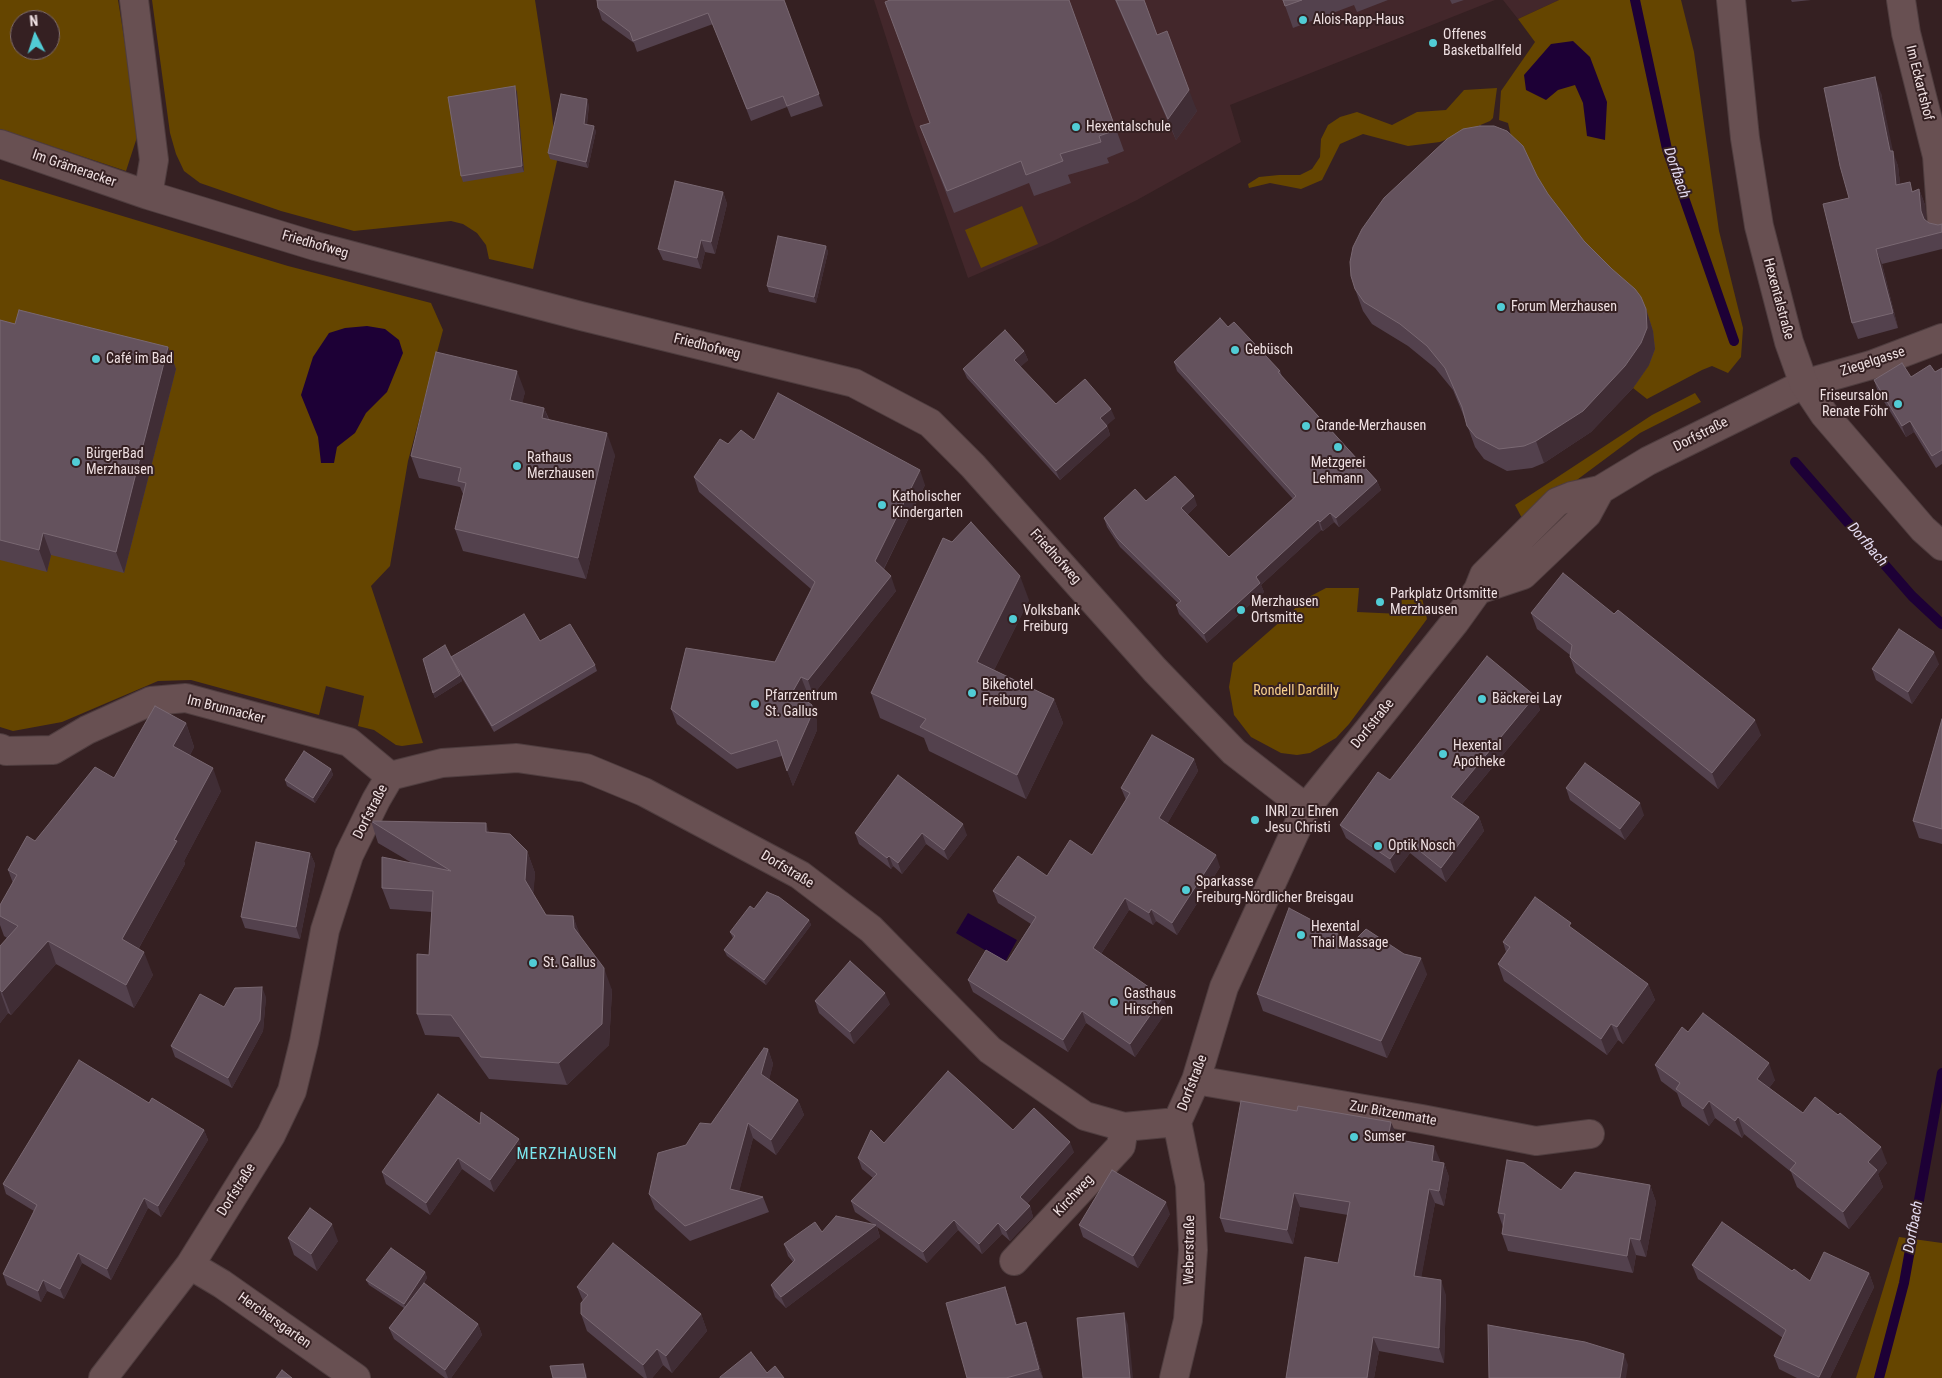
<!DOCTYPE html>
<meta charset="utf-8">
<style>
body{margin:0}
#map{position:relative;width:1942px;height:1378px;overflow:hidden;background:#352022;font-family:"Roboto Condensed",sans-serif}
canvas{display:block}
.north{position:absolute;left:10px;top:10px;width:50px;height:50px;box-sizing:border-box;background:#352022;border:1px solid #7f6d6f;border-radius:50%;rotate:355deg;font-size:14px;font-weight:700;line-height:20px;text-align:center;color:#efe0e2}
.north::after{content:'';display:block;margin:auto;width:18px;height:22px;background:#51ccd5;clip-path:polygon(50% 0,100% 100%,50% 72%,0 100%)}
</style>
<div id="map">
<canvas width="1942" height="1378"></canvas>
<div class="north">N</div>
</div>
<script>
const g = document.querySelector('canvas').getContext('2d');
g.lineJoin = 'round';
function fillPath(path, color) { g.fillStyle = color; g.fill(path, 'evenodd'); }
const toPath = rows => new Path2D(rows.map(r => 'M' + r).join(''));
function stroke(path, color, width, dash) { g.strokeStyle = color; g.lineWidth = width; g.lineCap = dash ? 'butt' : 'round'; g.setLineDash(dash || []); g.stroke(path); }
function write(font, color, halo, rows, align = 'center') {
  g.font = font + ' "Roboto Condensed",sans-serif'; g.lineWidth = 4; g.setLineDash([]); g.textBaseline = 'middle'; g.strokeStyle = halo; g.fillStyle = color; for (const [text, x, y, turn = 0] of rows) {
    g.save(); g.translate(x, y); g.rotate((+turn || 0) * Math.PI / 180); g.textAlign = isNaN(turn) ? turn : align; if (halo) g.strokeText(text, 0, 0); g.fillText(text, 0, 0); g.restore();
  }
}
const built = toPath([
 [874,0,1495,0,1230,105,1241,142,1137,200,1049,243,968,278,910,112],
 [1503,0,1559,0,1518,19]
]);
const green = toPath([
 [0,0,118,0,139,131,126,171,0,129],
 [20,20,50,20,50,50,20,50],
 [152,0,535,0,551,105,557,161,533,269,489,259,486,245,477,233,463,224,451,221,354,231,281,211,200,183,184,171,176,154,170,133],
 [1559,0,1681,0,1694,52,1719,231,1743,328,1741,357,1728,373,1712,366,1702,370,1647,399,1633,388,1649,365,1619,290,1515,153,1508,123,1499,120,1501,91,1535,42,1518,19],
 [1497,88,1493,118,1490,121,1440,142,1408,146,1363,134,1340,144,1322,180,1301,189,1270,183,1249,188,1248,184,1259,177,1279,175,1300,175,1312,169,1320,157,1321,139,1328,125,1340,117,1357,112,1392,125,1417,112,1446,110,1464,90],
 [0,179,288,266,431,303,443,330,408,461,390,566,371,586,423,743,402,746,396,745,374,730,358,726,364,696,326,686,319,715,191,680,158,681,62,722,13,731,0,727],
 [1022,206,1038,244,981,268,965,230],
 [1695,393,1701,402,1640,433,1523,520,1515,505,1652,415],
 [1326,588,1359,588,1357,612,1401,614,1402,592,1422,598,1427,619,1349,724,1336,738,1310,753,1297,755,1281,753,1251,737,1234,715,1229,687,1233,663,1307,598],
 [1899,1237,1942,1243,1942,1378,1856,1378]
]);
const water = toPath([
 [1573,41,1590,57,1607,102,1605,140,1587,136,1583,103,1575,85,1558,90,1546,100,1526,90,1524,75,1551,44],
 [367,326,385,329,399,340,403,353,387,392,366,413,355,433,337,447,334,463,321,463,318,437,301,395,313,357,329,333,345,328],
 [968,913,1017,940,1005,962,956,933]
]);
const stream = toPath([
 [1635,0,1667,149,1734,341],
 [1795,462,1912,596,1942,624],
 [1879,1378,1904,1283,1942,1073]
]);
const minor = toPath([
 [134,0,154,160,148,195],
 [1901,0,1906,33,1937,156,1942,225],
 [0,144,148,195,315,246,581,316,854,383,930,423,973,466,1155,670,1234,752,1306,808],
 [1478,590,1523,575,1587,514,1600,490],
 [0,748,6,751,53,750,87,730,151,701,186,698,349,742,390,776],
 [1196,1080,1422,1119,1536,1141,1590,1134],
 [1177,1122,1196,1080,1224,987,1306,808,1455,622,1478,590,1484,575,1557,502,1572,496,1600,490,1648,461,1804,384,1871,365,1942,338],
 [1014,1261,1121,1146,1124,1127],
 [190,1265,222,1284,356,1378],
 [103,1378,190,1265,271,1135,292,1091,304,1042,325,930,349,855,376,800,390,776,442,763,517,758,586,768,644,792,800,875,871,929,990,1050,1085,1116,1124,1127,1177,1122],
 [1174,1378,1188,1320,1193,1250,1190,1185,1177,1122]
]);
const secondary = toPath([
 [1731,0,1745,138,1759,226,1789,342,1804,384,1824,414,1923,529,1942,546]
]);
const wall = toPath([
 [784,0,823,106,791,117,787,107,751,121,713,24,637,52,634,43,602,20,598,8],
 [1069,0,1124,151,1107,158,1109,163,1068,175,1071,183,1034,196,1029,183,954,213,920,126,930,123],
 [1115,0,1144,0,1157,35,1197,111,1176,140],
 [1283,0,1388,0,1357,12,1354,5,1293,28],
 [1450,0,1464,0,1452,4],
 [1791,0,1811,0,1792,2],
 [517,92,524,172,463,182,461,176],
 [1881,93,1892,151,1898,166,1900,184,1913,191,1919,189,1925,205,1926,221,1929,223,1938,225,1942,224,1942,249,1882,264,1898,328,1858,339,1852,323,1849,198],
 [589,105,587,124,596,131,588,168,550,159,548,153],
 [723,192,727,204,715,254,705,252,701,269,663,260,658,249],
 [1548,194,1584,241,1646,309,1653,331,1655,349,1649,365,1633,388,1591,432,1544,463,1532,468,1507,471,1484,459,1475,447,1465,419,1453,390,1435,368,1408,346,1372,324,1363,311,1355,289],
 [826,246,828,252,816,303,769,292,767,286],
 [0,320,15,324,168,347,176,369,124,573,51,555,47,572,0,560],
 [1228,327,1280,371,1282,376,1377,481,1381,490,1339,527,1334,522,1323,531,1321,530,1261,585,1264,592,1207,643,1179,614,1176,605,1178,603,1120,547,1107,527,1104,518,1146,501,1197,505,1187,515,1229,557,1293,499,1177,371,1174,362],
 [1024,351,1028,360,1020,367,1056,404,1115,418,1107,425,1110,435,1060,480,967,378,963,369],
 [1942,368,1942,464,1936,468,1914,432,1906,437,1878,392,1874,380,1911,377,1935,372],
 [525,392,522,403,544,408,549,419,615,455,586,579,463,551,455,529,463,494,460,487,419,478,411,456],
 [754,440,925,485,884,569,896,591,813,695,807,692,803,698,817,720,817,730,793,786,782,756,737,769,677,724,671,709,775,662,811,589,699,492,694,477,728,444],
 [1029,600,994,670,1054,699,1063,723,1026,799,929,751,924,738,880,718,871,693],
 [1531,613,1761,735,1718,789,1576,673,1570,657,1570,655,1537,629],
 [540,641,595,665,597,671,494,732,459,673,462,681,435,698,433,693,451,657],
 [1939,664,1912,704,1876,680,1872,669],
 [1535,696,1540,710,1462,804,1479,817,1484,831,1446,882,1410,853,1395,873,1346,838,1340,825],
 [1942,719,1942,844,1919,838,1913,821],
 [186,723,194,747,190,755,221,791,184,861,185,864,139,948,153,975,134,1008,56,964,11,1015,8,1013,0,1023,0,947,7,938,4,936,0,925,0,905,13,883,8,870,114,778],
 [1194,759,1198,771,1167,824,1220,867,1177,935,1156,921,1153,925,1129,910,1101,954,1168,1009,1135,1057,1086,1023,1068,1052,973,992,968,980,1007,962,1031,924,998,903,993,891,1047,876,1092,855,1126,800,1121,788],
 [331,769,333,775,315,803,287,786,285,780],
 [898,775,967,835,948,860,926,844,902,874,893,866,891,869,859,844,855,833],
 [1566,788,1644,815,1625,840,1570,800],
 [371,821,489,833,527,851,535,873,533,894,546,915,573,916,580,937,612,990,609,1045,567,1085,489,1079,459,1037,425,1035,417,1014,429,955,432,912,390,909,382,888,412,863,378,843],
 [310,853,315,864,300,939,245,928,241,917],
 [809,920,811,925,766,985,727,956,724,950,733,938,730,932],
 [1573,929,1648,984,1655,1000,1623,1044,1618,1040,1607,1055,1504,981,1498,964,1506,952,1503,942],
 [1353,942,1427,974,1387,1058,1263,1011,1257,994],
 [266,997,263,1031,232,1088,175,1057,171,1046,224,1007],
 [815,1001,890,1004,854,1044,819,1013],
 [1688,1032,1775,1080,1769,1088,1803,1113,1887,1163,1878,1174,1883,1187,1849,1229,1797,1187,1791,1172,1744,1134,1742,1138,1715,1118,1709,1126,1682,1106,1677,1093,1661,1081,1655,1065],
 [768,1049,773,1064,769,1079,798,1100,804,1115,776,1155,753,1138,739,1191,763,1197,769,1212,690,1241,655,1209,649,1194,711,1124],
 [149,1103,204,1130,208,1140,161,1217,148,1208,111,1280,82,1263,64,1299,47,1291,41,1302,7,1285,3,1274,34,1211,6,1194,3,1184],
 [480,1124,523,1151,494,1192,462,1169,430,1215,386,1184,382,1172],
 [1013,1130,1074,1152,1027,1204,1030,1206,1033,1217,1010,1241,1002,1234,982,1254,958,1230,927,1263,877,1227,880,1237,786,1308,775,1297,771,1285,793,1262,788,1256,784,1244,822,1232,873,1224,855,1212,851,1201,873,1178,862,1169,858,1158,884,1143],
 [1397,1136,1396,1139,1440,1160,1439,1162,1444,1163,1449,1177,1444,1206,1435,1203,1421,1277,1446,1295,1444,1363,1379,1351,1374,1378,1286,1378,1338,1263,1348,1215,1300,1207,1293,1244,1225,1232,1220,1218],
 [1650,1185,1656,1202,1646,1257,1636,1255,1633,1273,1508,1251,1502,1234,1503,1227,1498,1213,1561,1190],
 [1170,1214,1138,1268,1083,1237,1079,1225],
 [288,1238,338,1241,317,1271,294,1255],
 [1692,1265,1792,1271,1810,1281,1869,1273,1874,1287,1830,1378,1797,1378,1779,1369,1774,1356,1783,1338,1698,1279],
 [425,1272,427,1278,424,1283,478,1324,482,1335,451,1378,445,1378,394,1339,389,1328,404,1308,369,1285,366,1280],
 [577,1287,701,1314,707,1331,672,1373,663,1365,652,1378,644,1378,587,1331,581,1314,583,1301],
 [1005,1287,1011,1304,1017,1325,1026,1322,1032,1339,1043,1378,967,1378]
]);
const shadedWall = toPath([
 [1875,77,1881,93,1893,151,1898,166,1902,201,1896,185],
 [515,86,517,92,524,172,522,166],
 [1189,90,1197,111,1176,140,1168,119],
 [587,99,589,105,586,130,584,124],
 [594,126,596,131,588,168,586,162],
 [1919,189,1925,205,1927,227,1921,211],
 [723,192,727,204,715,254,711,242],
 [701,240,705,252,701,269,697,258],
 [826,246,828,252,816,303,814,297],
 [1876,249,1882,264,1898,328,1893,313],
 [1646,309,1653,331,1655,349,1649,365,1633,388,1591,432,1544,463,1536,441],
 [168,347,176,369,124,573,116,552],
 [1024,351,1028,360,1017,370,1014,360],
 [517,371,525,392,518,422,510,400],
 [544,408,552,429,542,418],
 [1111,409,1115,418,1104,428,1100,418],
 [1910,421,1914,432,1906,437,1902,426],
 [1107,426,1110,435,1060,480,1056,471],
 [607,433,615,455,586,579,578,558],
 [920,470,925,485,880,576,875,561],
 [1377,481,1381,490,1339,527,1336,518],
 [1194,496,1197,505,1184,518,1181,508],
 [1330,513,1334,522,1323,531,1320,522],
 [1318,520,1321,530,1261,585,1264,592,1207,643,1204,634,1256,577],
 [43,533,51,555,47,572,39,550],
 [891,576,896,591,813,695,808,680],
 [1020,576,1029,600,986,686,977,662],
 [1934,652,1939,664,1912,704,1908,692],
 [460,675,462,681,435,698,433,693],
 [801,677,807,692,798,706,793,691],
 [1535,696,1540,710,1456,811,1451,797],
 [1054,699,1063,723,1026,799,1017,775],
 [812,705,817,720,817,730,793,786,787,771],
 [1755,720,1761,735,1718,789,1712,773],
 [186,723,194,747,182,770,173,746],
 [1194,759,1198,771,1163,831,1159,818],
 [213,768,221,791,184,861,185,864,131,962,122,939],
 [331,769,333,775,315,803,313,798],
 [1640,803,1644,815,1625,840,1620,829],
 [1479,817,1484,831,1446,882,1441,868],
 [486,823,493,844,486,832],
 [963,824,967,835,948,860,944,850],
 [922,833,926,844,902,874,898,863],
 [1405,839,1410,853,1395,873,1390,859],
 [527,851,535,873,533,901,525,880],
 [310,853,315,864,300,939,296,927],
 [1216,855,1220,867,1177,935,1172,923],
 [889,856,893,866,891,869,887,858],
 [1125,898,1129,910,1097,960,1093,948],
 [1151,909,1156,921,1153,925,1149,913],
 [573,916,581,937,574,928],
 [809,920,811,925,766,985,764,980],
 [48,941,56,964,11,1015,2,992],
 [144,952,153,975,134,1008,126,985],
 [1421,958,1427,974,1387,1058,1381,1041],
 [604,968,612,990,609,1045,567,1085,559,1063],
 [1648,984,1655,1000,1623,1044,1617,1027],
 [262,987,266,997,263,1031,232,1088,228,1078],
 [0,991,8,1013,0,1023],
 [885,993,890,1004,854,1044,850,1032],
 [1163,997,1168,1009,1135,1057,1130,1044],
 [1082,1011,1086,1023,1068,1052,1063,1040],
 [1611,1024,1618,1040,1607,1055,1601,1039],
 [768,1049,773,1064,767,1089,761,1074],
 [1769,1063,1775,1080,1763,1096,1757,1079],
 [798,1100,804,1115,776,1155,771,1140],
 [1709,1101,1715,1118,1709,1126,1703,1109],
 [1738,1117,1744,1134,1742,1138,1735,1121],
 [1391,1122,1397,1136,1394,1152,1388,1138],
 [748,1123,753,1138,736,1204,730,1189],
 [204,1130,208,1140,161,1217,158,1206],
 [519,1139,523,1151,494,1192,490,1180],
 [1070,1142,1074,1152,1024,1207,1020,1197],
 [1434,1146,1440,1160,1437,1175,1432,1161],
 [1881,1147,1887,1163,1878,1174,1883,1187,1849,1229,1843,1212,1868,1162],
 [458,1158,462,1169,430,1215,426,1203],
 [1444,1163,1449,1177,1444,1206,1439,1191],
 [1650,1185,1656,1202,1646,1257,1640,1240],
 [1429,1189,1435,1203,1419,1290,1414,1276],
 [1294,1193,1300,1207,1293,1244,1287,1230],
 [144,1198,148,1208,111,1280,107,1269],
 [1166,1202,1170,1214,1138,1268,1133,1256],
 [1030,1206,1033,1217,1010,1241,1006,1231],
 [954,1220,958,1230,927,1263,923,1252],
 [998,1223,1002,1234,982,1254,979,1244],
 [332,1224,338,1241,317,1271,311,1254],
 [876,1225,880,1237,786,1308,781,1297],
 [1630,1238,1636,1255,1633,1273,1627,1256],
 [78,1253,82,1263,64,1299,60,1289],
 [425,1272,427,1278,406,1309,404,1304],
 [1869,1273,1874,1287,1830,1378,1819,1378,1819,1377],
 [43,1280,47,1291,41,1302,38,1291],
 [1441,1280,1446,1295,1444,1363,1439,1348],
 [1005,1287,1011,1304,1022,1342,1016,1325],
 [1124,1313,1128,1325,1133,1378,1130,1378],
 [701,1314,707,1331,672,1373,666,1356],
 [1026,1322,1032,1339,1043,1378,1039,1369],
 [478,1324,482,1335,451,1378,448,1378,445,1370],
 [1373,1337,1379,1351,1374,1378,1367,1378],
 [657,1349,663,1365,652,1378,647,1378,643,1365],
 [1624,1354,1628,1365,1626,1378,1620,1378],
 [583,1364,587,1375,587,1378,586,1378]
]);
const building = toPath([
 [597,0,784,0,819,94,787,106,783,96,747,109,708,13,633,41,630,32,598,8,597,0],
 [890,0,1069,0,1116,130,1099,136,1101,142,1060,154,1063,161,1026,175,1021,161,947,191,920,126,930,123,885,2,890,0],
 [1116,0,1144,0,1157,35,1167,31,1189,90,1168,119,1116,0],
 [1283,0,1302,0,1285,6,1283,0],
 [1875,77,1890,151,1893,151,1896,185,1910,182,1912,192,1919,189,1921,211,1924,219,1929,223,1938,225,1942,224,1942,232,1876,249,1893,313,1852,323,1823,204,1849,198,1840,166,1824,88,1875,77],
 [515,86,522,166,461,176,448,97,515,86],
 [561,94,587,99,584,124,594,126,586,162,548,153,561,94],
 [1480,126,1494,126,1507,131,1523,146,1537,176,1548,194,1584,241,1612,269,1635,289,1641,297,1646,309,1647,328,1641,343,1625,366,1583,411,1536,441,1524,446,1499,449,1476,437,1467,426,1462,407,1445,368,1427,346,1400,324,1364,302,1355,289,1351,276,1350,262,1353,247,1362,229,1384,198,1447,139,1463,129,1480,126],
 [675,181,723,192,711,242,701,240,697,258,658,249,675,181],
 [778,236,826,246,814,297,767,286,778,236],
 [19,310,168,347,116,552,43,533,39,550,0,540,0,320,15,324,19,310],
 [1220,318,1228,327,1234,322,1280,371,1278,372,1377,481,1336,518,1330,513,1320,522,1318,520,1256,577,1260,583,1204,634,1176,605,1181,601,1117,538,1104,518,1135,489,1146,501,1175,476,1194,496,1181,508,1229,557,1296,496,1174,362,1220,318],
 [1005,330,1024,351,1014,360,1056,404,1085,379,1111,409,1100,418,1107,426,1056,471,963,369,1005,330],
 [436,352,517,371,510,400,544,408,542,418,607,433,578,558,455,529,466,483,458,481,461,468,411,456,436,352],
 [1902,363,1911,377,1930,365,1935,372,1942,368,1942,450,1932,456,1910,421,1902,426,1874,380,1902,363],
 [778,393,920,470,875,561,891,576,808,680,801,677,793,691,812,705,812,714,787,771,777,740,731,754,671,709,686,648,775,662,815,582,694,477,720,439,728,444,741,430,754,440,778,393],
 [971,522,1020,576,977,662,1054,699,1017,775,920,727,926,719,871,693,943,538,952,542,971,522],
 [1563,573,1614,614,1618,610,1755,720,1712,773,1575,662,1570,657,1572,645,1531,613,1563,573],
 [524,614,540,641,570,624,595,665,492,726,451,657,524,614],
 [1899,629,1934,652,1908,692,1872,669,1899,629],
 [445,645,460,675,433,693,423,659,445,645],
 [1487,656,1535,696,1451,797,1479,817,1441,868,1405,839,1390,859,1340,825,1378,772,1390,780,1487,656],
 [155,706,186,723,173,746,213,768,174,840,177,841,122,939,144,952,126,985,48,941,2,992,0,990,0,946,18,926,0,916,0,905,17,875,8,870,27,836,35,841,95,767,114,778,155,706],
 [1942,719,1942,829,1913,821,1942,719],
 [1152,735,1194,759,1159,818,1216,855,1172,923,1151,909,1149,913,1125,898,1093,948,1163,997,1130,1044,1082,1011,1063,1040,968,980,986,950,1007,962,1036,917,993,891,1018,856,1047,876,1070,840,1092,855,1130,793,1121,788,1152,735],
 [304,751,331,769,313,798,285,780,304,751],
 [1585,763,1640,803,1620,829,1566,788,1585,763],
 [898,775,963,824,944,850,922,833,898,863,889,856,887,858,855,833,898,775],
 [371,821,486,823,486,832,510,834,527,851,525,880,546,915,573,916,574,928,604,968,602,1024,559,1063,481,1057,451,1015,417,1014,417,954,429,955,433,891,382,888,382,857,451,871,371,821],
 [256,842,310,853,296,927,241,917,256,842],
 [767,892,779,897,809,920,764,980,724,950,735,936,730,932,750,906,754,909,767,892],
 [1535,897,1571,923,1569,926,1648,984,1617,1027,1611,1024,1601,1039,1498,964,1510,947,1503,942,1535,897],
 [1289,908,1353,942,1366,929,1404,954,1421,958,1381,1041,1257,994,1289,908],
 [850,961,885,993,850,1032,815,1001,850,961],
 [262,987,260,1020,228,1078,171,1046,200,994,224,1007,235,988,262,987],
 [1703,1013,1769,1063,1757,1079,1803,1113,1815,1097,1838,1115,1840,1113,1881,1147,1868,1162,1877,1170,1843,1212,1790,1170,1796,1163,1738,1117,1735,1121,1709,1101,1703,1109,1676,1089,1680,1083,1655,1065,1682,1027,1688,1032,1703,1013],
 [764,1048,768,1049,761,1074,798,1100,771,1140,748,1123,730,1189,763,1197,685,1226,649,1194,658,1153,686,1145,700,1123,711,1124,764,1048],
 [79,1060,149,1103,152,1098,204,1130,158,1206,144,1198,107,1269,78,1253,60,1289,43,1280,38,1291,3,1274,37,1205,3,1184,79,1060],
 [948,1071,1013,1130,1034,1108,1070,1142,1020,1197,1030,1206,1006,1231,998,1223,979,1244,954,1220,923,1252,851,1201,877,1174,858,1158,871,1130,884,1143,948,1071],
 [438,1094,480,1124,481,1112,519,1139,490,1180,458,1158,426,1203,382,1172,438,1094],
 [1241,1101,1297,1111,1298,1106,1391,1122,1388,1138,1434,1146,1432,1161,1444,1163,1439,1191,1429,1189,1414,1276,1441,1280,1439,1348,1373,1337,1367,1378,1286,1378,1305,1257,1338,1263,1350,1202,1294,1193,1287,1230,1220,1218,1241,1101],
 [1507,1160,1524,1163,1561,1190,1575,1172,1650,1185,1640,1240,1630,1238,1627,1256,1502,1234,1505,1214,1498,1213,1507,1160],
 [1112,1170,1166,1202,1133,1256,1079,1225,1112,1170],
 [310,1208,332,1224,311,1254,288,1238,310,1208],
 [836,1216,876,1225,781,1297,771,1285,795,1260,784,1244,815,1222,822,1232,836,1216],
 [1722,1222,1792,1271,1794,1269,1810,1281,1824,1252,1869,1273,1819,1377,1774,1356,1786,1330,1692,1265,1722,1222],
 [613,1243,701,1314,666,1356,657,1349,643,1365,581,1314,581,1303,588,1295,577,1287,613,1243],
 [391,1248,425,1272,404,1304,366,1280,391,1248],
 [424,1283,478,1324,445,1370,389,1328,424,1283],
 [1005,1287,1016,1325,1026,1322,1039,1369,1006,1378,967,1378,946,1303,1005,1287],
 [1124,1313,1130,1378,1083,1378,1077,1318,1124,1313],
 [1488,1325,1585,1342,1624,1354,1620,1378,1489,1378,1488,1325],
 [751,1352,767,1373,775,1366,784,1378,720,1378,720,1377,751,1352],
 [583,1364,586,1378,553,1378,550,1366,583,1364],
 [282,1370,292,1378,276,1378,282,1370]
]);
const markers = [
 [1303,20,5,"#51ccd5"],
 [1433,43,5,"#51ccd5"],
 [1076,127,5,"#51ccd5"],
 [1501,307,5,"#51ccd5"],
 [1235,350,5,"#51ccd5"],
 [96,359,5,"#51ccd5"],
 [1898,404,5,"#51ccd5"],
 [1306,426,5,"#51ccd5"],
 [1338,447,5,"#51ccd5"],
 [76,462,5,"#51ccd5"],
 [517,466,5,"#51ccd5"],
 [882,505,5,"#51ccd5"],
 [1380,602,5,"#51ccd5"],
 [1241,610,5,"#51ccd5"],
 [1013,619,5,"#51ccd5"],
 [972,693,5,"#51ccd5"],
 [1482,699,5,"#51ccd5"],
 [755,704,5,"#51ccd5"],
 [1443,754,5,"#51ccd5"],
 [1255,820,5,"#51ccd5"],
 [1378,846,5,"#51ccd5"],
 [1186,890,5,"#51ccd5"],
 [1301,935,5,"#51ccd5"],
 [533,963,5,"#51ccd5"],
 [1114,1002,5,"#51ccd5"],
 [1354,1137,5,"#51ccd5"]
];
const poiNames = [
 ["Alois-Rapp-Haus",1313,20],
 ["Offenes",1443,35],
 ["Basketballfeld",1443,51],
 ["Hexentalschule",1086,127],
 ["Forum Merzhausen",1511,307],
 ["Gebüsch",1245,350],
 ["Café im Bad",106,359],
 ["Friseursalon",1888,396,"right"],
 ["Renate Föhr",1888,412,"right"],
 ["Grande-Merzhausen",1316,426],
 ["BürgerBad",86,454],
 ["Merzhausen",86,470],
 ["Rathaus",527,458],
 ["Merzhausen",527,474],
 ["Metzgerei",1338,463,"center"],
 ["Lehmann",1338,479,"center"],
 ["Katholischer",892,497],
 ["Kindergarten",892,513],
 ["Parkplatz Ortsmitte",1390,594],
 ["Merzhausen",1390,610],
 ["Merzhausen",1251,602],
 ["Ortsmitte",1251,618],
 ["Volksbank",1023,611],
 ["Freiburg",1023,627],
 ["Bikehotel",982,685],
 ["Freiburg",982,701],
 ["Pfarrzentrum",765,696],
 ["St. Gallus",765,712],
 ["Bäckerei Lay",1492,699],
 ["Hexental",1453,746],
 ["Apotheke",1453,762],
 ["INRI zu Ehren",1265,812],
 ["Jesu Christi",1265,828],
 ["Optik Nosch",1388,846],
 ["Sparkasse",1196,882],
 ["Freiburg-Nördlicher Breisgau",1196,898],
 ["Hexental",1311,927],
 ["Thai Massage",1311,943],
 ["St. Gallus",543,963],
 ["Gasthaus",1124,994],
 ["Hirschen",1124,1010],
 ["Sumser",1364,1137]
];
const streetNames = [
 ["Im Eckartshof",1919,83,76],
 ["Im Grämeracker",74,169,19],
 ["Friedhofweg",315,245,16],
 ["Hexentalstraße",1778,299,75],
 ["Friedhofweg",707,347,14],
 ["Ziegelgasse",1873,362,-18],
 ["Dorfstraße",1701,435,-27],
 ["Friedhofweg",1055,557,48],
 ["Im Brunnacker",226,710,14],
 ["Dorfstraße",1373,724,-51],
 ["Dorfstraße",371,812,-63],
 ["Dorfstraße",787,870,31],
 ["Dorfstraße",1193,1083,-69],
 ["Zur Bitzenmatte",1393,1114,10],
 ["Dorfstraße",237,1190,-58],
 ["Kirchweg",1074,1196,-47],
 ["Weberstraße",1190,1250,-89],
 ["Herchersgarten",274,1321,35]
];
const parkNames = [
 ["Rondell Dardilly",1296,691]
];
const waterNames = [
 ["Dorfbach",1676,173,71],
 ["Dorfbach",1867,545,49],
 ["Dorfbach",1914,1227,-80]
];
const quarterNames = [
 ["MERZHAUSEN",567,1155]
];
fillPath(built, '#43272b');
fillPath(green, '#654500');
fillPath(water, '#1d0036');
stroke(stream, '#1d0036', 10);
stroke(minor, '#4f3d3f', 30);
stroke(secondary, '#4f3d3f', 30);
stroke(minor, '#685052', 28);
stroke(secondary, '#685052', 28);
fillPath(wall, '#53414d');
fillPath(shadedWall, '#402d35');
fillPath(building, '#64525d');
stroke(building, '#796872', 1);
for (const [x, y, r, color] of markers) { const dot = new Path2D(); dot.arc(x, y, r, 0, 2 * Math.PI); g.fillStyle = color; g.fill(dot); stroke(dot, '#352022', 2); }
write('14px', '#efe0e2', '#352022', poiNames, 'left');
write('14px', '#efe0e2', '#352022', streetNames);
write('14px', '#f9d18e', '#352022', parkNames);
write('italic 15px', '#e4dbf1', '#352022', waterNames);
g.letterSpacing = '1px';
write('16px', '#7ae6ee', '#352022', quarterNames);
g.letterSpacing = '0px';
</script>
